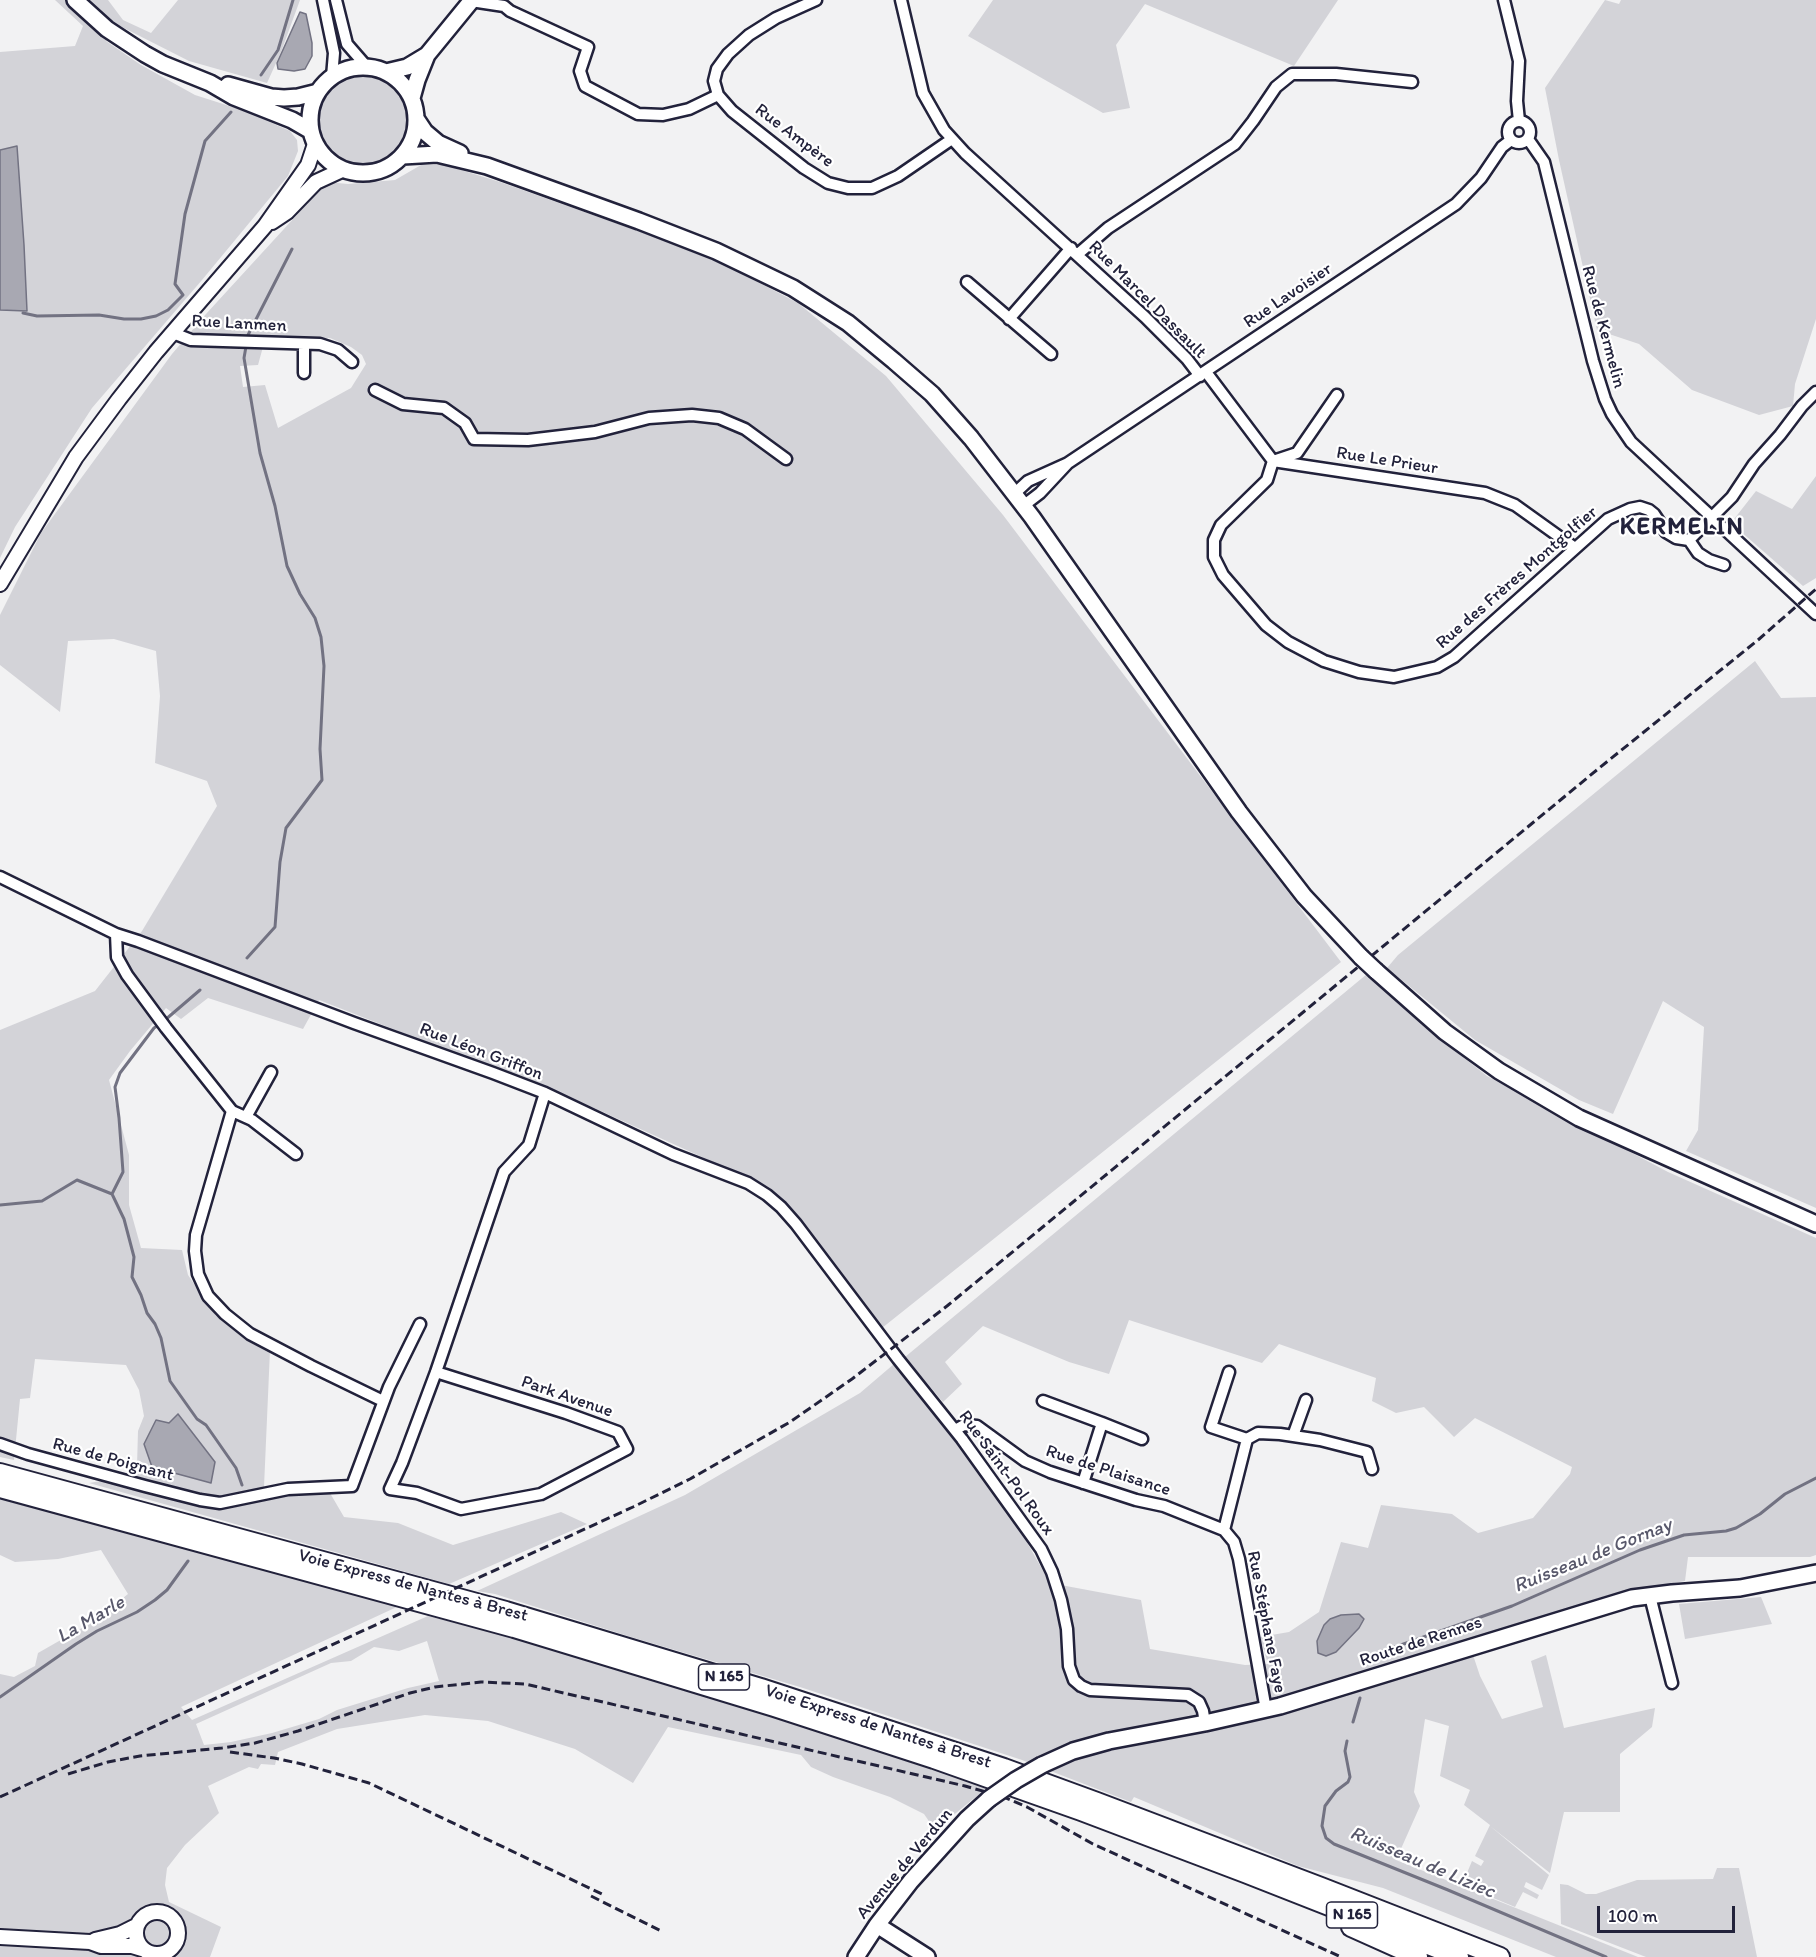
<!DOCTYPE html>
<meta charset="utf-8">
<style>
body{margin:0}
#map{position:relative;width:1816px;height:1957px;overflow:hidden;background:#f2f2f3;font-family:Itim,sans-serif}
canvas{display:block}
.scale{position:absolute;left:1597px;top:1906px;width:138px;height:27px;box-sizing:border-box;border:3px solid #22223b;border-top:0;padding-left:8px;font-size:18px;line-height:21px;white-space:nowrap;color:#22223b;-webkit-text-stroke:4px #fff;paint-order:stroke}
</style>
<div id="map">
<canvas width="1816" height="1957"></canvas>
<div class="scale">100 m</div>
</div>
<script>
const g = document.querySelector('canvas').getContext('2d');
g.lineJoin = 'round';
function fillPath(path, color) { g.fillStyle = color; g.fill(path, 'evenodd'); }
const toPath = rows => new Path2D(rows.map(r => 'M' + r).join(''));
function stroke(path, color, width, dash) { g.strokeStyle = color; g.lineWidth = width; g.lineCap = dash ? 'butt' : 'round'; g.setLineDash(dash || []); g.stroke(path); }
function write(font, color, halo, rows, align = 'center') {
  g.font = font + ' Itim,sans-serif'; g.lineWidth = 4.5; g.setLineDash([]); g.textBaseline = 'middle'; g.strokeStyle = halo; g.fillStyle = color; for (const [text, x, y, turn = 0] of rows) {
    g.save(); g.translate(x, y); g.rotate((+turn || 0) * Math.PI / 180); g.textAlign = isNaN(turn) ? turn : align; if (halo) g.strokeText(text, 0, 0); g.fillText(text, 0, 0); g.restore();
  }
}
const green = toPath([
 [55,0,108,0,123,20,151,33,178,0,300,0,281,52,267,83,189,61,118,25,106,41,141,65,195,95,245,111,290,131,297,140,298,151,288,176,202,280,92,408,15,527,0,558,0,310,27,310,17,147,0,150,0,52,75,46,83,26],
 [993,0,1338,0,1294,66,1145,4,1116,45,1130,108,1103,113,968,36],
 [1605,0,1619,4,1621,0,1816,0,1816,319,1795,384,1793,406,1759,415,1692,390,1639,344,1597,330,1559,160,1545,88],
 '316 123a47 47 0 1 1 94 0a47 47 0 1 1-94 0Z',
 [421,165,445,165,500,182,652,236,727,266,798,303,886,376,1003,515,1341,962,882,1328,768,1187,594,1108,319,1000,303,1029,208,998,181,1019,166,1008,130,1051,109,1080,129,1155,129,1205,141,1248,182,1250,188,1275,216,1316,270,1350,264,1487,323,1481,344,1517,398,1523,453,1545,561,1512,587,1524,449,1584,89,1483,131,1476,137,1466,138,1431,144,1416,139,1390,126,1365,35,1359,30,1398,20,1399,14,1460,0,1457,0,1030,95,991,142,931,217,806,207,781,155,763,160,696,156,651,114,639,68,641,60,712,0,665,0,615,41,533,172,354,206,314,327,182,348,184,395,180],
 [266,336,330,338,351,347,362,355,366,364,351,388,278,428,265,385,243,387,240,366,258,365],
 [179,1415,215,1462,211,1482,156,1421,169,1423],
 [1816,476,1816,578,1803,586,1731,523,1756,491,1792,509],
 [1755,661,1781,698,1816,697,1816,1208,1686,1151,1698,1130,1704,1027,1663,1001,1613,1114,1579,1100,1475,1040,1387,968,1398,955],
 [1367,974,1435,1035,1487,1076,1668,1172,1816,1238,1816,1555,1810,1557,1688,1557,1685,1581,1612,1594,1468,1640,1480,1676,1502,1719,1543,1707,1531,1661,1546,1655,1564,1728,1655,1708,1652,1727,1620,1754,1620,1812,1564,1812,1550,1873,1490,1826,1549,1875,1542,1890,1526,1882,1524,1887,1539,1895,1537,1899,1523,1892,1515,1907,1462,1885,1472,1861,1481,1866,1484,1861,1475,1856,1490,1825,1464,1805,1470,1790,1440,1776,1449,1726,1425,1719,1414,1792,1420,1806,1396,1860,1638,1957,1556,1957,1383,1888,1298,1866,1134,1797,1131,1802,1022,1760,800,1687,631,1637,495,1594,477,1591,685,1495,860,1393,894,1364,971,1459,1020,1530,1050,1583,1141,1600,1150,1649,1245,1665,1268,1664,1260,1637,1289,1632,1319,1612,1341,1542,1368,1548,1381,1505,1452,1514,1478,1533,1533,1518,1570,1474,1572,1467,1475,1418,1454,1437,1424,1407,1396,1413,1372,1401,1376,1378,1279,1344,1262,1363,1129,1320,1109,1374,1069,1362,983,1326,945,1362,962,1384,943,1402,905,1357],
 [1359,1628,1336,1652,1327,1656,1318,1653],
 [0,1495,399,1606,181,1707,192,1720,428,1616,538,1644,726,1700,988,1787,935,1830,924,1814,890,1797,833,1777,811,1767,801,1755,668,1727,633,1783,575,1749,488,1721,425,1715,337,1729,278,1752,275,1765,261,1764,258,1769,249,1767,208,1786,219,1813,185,1845,167,1868,165,1885,169,1902,221,1927,210,1957,0,1957,0,1674,14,1677,35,1666,38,1653,94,1621,128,1594,101,1550,58,1559,15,1562,0,1555],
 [427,1641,439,1681,408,1688,337,1710,319,1719,272,1733,231,1742,204,1745,196,1724,331,1663,351,1661,374,1647,399,1651],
 [1761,1597,1772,1624,1685,1639,1679,1604],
 [1717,1868,1739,1868,1757,1957,1646,1957,1561,1924,1560,1884,1568,1885,1586,1894,1596,1894,1637,1880,1713,1879]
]);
const water = toPath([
 [300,12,306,14,312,43,312,56,305,69,294,71,278,69,277,63,300,12],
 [17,146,24,245,27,311,0,310,0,150,17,146],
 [178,1414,215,1462,211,1483,152,1467,144,1444,156,1420,169,1423,178,1414],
 [1359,1614,1364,1619,1359,1628,1336,1652,1326,1656,1318,1653,1317,1641,1324,1625,1330,1619,1341,1615,1359,1614]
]);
const stream = toPath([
 [261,75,278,50,293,0],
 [23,313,37,316,99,315,124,319,141,319,156,316,168,310,183,295,175,284,185,214,205,141,231,112],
 [247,958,275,927,280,862,286,828,322,780,320,749,324,666,321,637,315,618,300,594,287,566,275,506,260,453,244,358,248,335,292,249],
 [165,1020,200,990],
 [112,1194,123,1172,119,1118,115,1087,120,1073,154,1028,160,1024],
 [0,1205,42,1201,77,1180,112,1194,124,1219,134,1257,132,1277,141,1295,147,1313,155,1324,161,1338,170,1381,197,1419,206,1425,236,1468,242,1485],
 [1375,1654,1512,1606,1640,1550,1684,1535,1726,1531,1736,1528,1760,1514,1785,1494,1816,1478],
 [0,1697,76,1644,97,1631,137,1612,155,1600,167,1590,188,1561],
 [1353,1722,1360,1698],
 [1347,1741,1345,1751,1350,1777,1348,1782,1336,1791,1325,1806,1322,1826,1326,1838,1334,1844,1448,1890,1606,1957]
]);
const minor = toPath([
 [323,0,334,53,332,77],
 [336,0,347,44,367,67],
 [816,0,776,18,749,35,728,54,717,69,714,81,718,95,732,111,804,168,828,183,848,188,872,188,898,176,952,139],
 [901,0,923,93,944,130,965,153,1145,317,1187,359,1200,376],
 [1504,0,1519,61,1517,101,1519,121],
 [471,1,504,6,510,11,588,47,580,71,585,86,638,114,663,115,689,109,718,95],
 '1508 132a11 11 0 1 1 22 0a11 11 0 1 1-22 0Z',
 [1528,139,1544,162,1593,361,1605,399,1612,414,1631,442,1816,614],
 [1078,254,1108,228,1235,144,1253,121,1276,87,1292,74,1336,74,1412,82],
 [967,282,1051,354],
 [1009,319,1071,248],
 [173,333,191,340,320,344,338,350,352,362],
 [1206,372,1273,461,1267,480,1221,525,1214,540,1214,557,1223,575,1266,625,1288,642,1324,661,1359,672,1394,677,1437,667,1454,657,1608,519,1630,509,1640,507,1649,510,1654,514,1666,532,1676,538,1689,540,1732,497,1754,464,1780,435,1802,406,1816,392],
 [304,373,304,344],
 [375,390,403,404,444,408,465,423,474,439,528,440,595,432,649,418,692,415,719,418,745,429,786,459],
 [1276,460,1297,453,1337,395],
 [1273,461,1485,493,1515,505,1575,548],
 [1068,463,1456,204,1481,178,1502,147,1511,140],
 [1014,494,1028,481,1068,463,1040,493,1023,506],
 [1689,540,1698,553,1709,560,1724,565],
 [0,877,116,934,138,941,354,1023,493,1073,545,1093,673,1154,748,1183,767,1195,781,1207,796,1224,898,1359,962,1439,1041,1549,1052,1572,1061,1600,1067,1629,1069,1666,1074,1680,1081,1686,1090,1690,1188,1695,1199,1702,1203,1711,1205,1723],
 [116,934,117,957,127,975,166,1028,232,1111,196,1235,195,1251,198,1274,208,1296,225,1314,250,1334,311,1366,383,1401],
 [232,1111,252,1120,296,1154],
 [246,1117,271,1072],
 [436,1372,566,1413,618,1432,627,1449,541,1494,461,1509,417,1493,390,1489,402,1463,436,1372,504,1172,529,1145,545,1093],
 [1229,1372,1211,1427,1247,1439,1224,1530,1234,1542,1239,1559,1266,1710],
 [1043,1401,1102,1423],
 [955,1430,964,1425,977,1426,1025,1461,1050,1472,1136,1500,1164,1506,1224,1530],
 [1293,1436,1306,1400],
 [1247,1439,1258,1433,1280,1434,1320,1440,1367,1452,1372,1469],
 [0,1444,28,1454,145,1486,200,1500,220,1503,288,1489,352,1486,389,1387,420,1324],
 [1083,1483,1102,1423,1142,1439],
 [1650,1596,1672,1683]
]);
const tertiary = toPath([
 [272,222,287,212,316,182,342,170],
 [0,584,76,457,119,399,156,352,265,226,308,165,315,144],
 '136 1933a21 21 0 1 1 42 0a21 21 0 1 1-42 0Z',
 [0,1937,90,1942,101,1946,132,1946,142,1949],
 [95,1940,120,1934,136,1926]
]);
const secondary = toPath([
 [75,0,107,29,145,54,163,64,210,83,234,97,292,120,311,131],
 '310 120a53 53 0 1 1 106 0a53 53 0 1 1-106 0Z',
 [386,72,407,67,427,55],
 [228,85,271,97,284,98,298,97,318,92],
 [412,98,417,80,427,55,472,0],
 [417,120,425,132,438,143,460,153],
 [403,156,437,154,487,166,639,221,716,251,793,288,848,323,894,361,932,394,971,438,1032,517,1239,812,1304,896,1361,957],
 [1376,971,1445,1032,1499,1071,1579,1118,1816,1224],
 [1042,1765,1073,1751,1109,1741,1205,1723,1280,1706,1632,1598,1672,1593,1740,1588,1816,1573],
 [877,1925,927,1957],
 [856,1957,877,1925,911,1881,967,1819,989,1799]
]);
const trunk = toPath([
 [0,1473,506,1611,761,1688,1004,1768,1097,1802,1321,1887,1500,1957],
 [0,1488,514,1628,774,1707,934,1759,1081,1811,1245,1873,1459,1957],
 [1351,1927,1418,1957]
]);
const rail = toPath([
 [230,1752,274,1758,302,1764,369,1783,604,1895],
 [68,1774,108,1762,140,1756,222,1748,255,1743,298,1731,410,1693,435,1687,481,1682,525,1684,965,1786,1004,1797,1027,1807,1093,1844,1341,1957],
 [0,1797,633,1507,690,1479,790,1422,852,1379,947,1306,1598,769,1758,640,1816,589],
 [591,1896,663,1932]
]);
const secondaryBridge = toPath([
 [1361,957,1376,971],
 [989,1799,1016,1780,1042,1765]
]);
const shields = [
 [724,1677,51],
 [1352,1915,51]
];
const shieldNames = [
 ["N 165",724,1677],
 ["N 165",1352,1915]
];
const streetNames = [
 ["Rue Ampère",794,136,37],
 ["Rue Lavoisier",1288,296,-34],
 ["Rue Marcel Dassault",1147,300,45],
 ["Rue Lanmen",239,324,3],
 ["Rue de Kermelin",1603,327,75],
 ["Rue Le Prieur",1387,461,9],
 ["Rue des Frères Montgolfier",1517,578,-41],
 ["Rue Léon Griffon",481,1052,21],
 ["Park Avenue",567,1397,19],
 ["Rue de Poignant",113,1460,15],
 ["Rue de Plaisance",1108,1471,18],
 ["Rue Saint-Pol Roux",1006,1473,54],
 ["Voie Express de Nantes à Brest",413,1586,15],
 ["Rue Stéphane Faye",1266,1622,79],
 ["Route de Rennes",1421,1642,-18],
 ["Voie Express de Nantes à Brest",878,1727,18],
 ["Avenue de Verdun",905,1864,-50]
];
const waterNames = [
 ["Ruisseau de Gornay",1593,1556,-22],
 ["La Marle",91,1620,-30],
 ["Ruisseau de Liziec",1422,1863,23]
];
const districtNames = [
 ["KERMELIN",1682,528]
];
fillPath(green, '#d3d3d8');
fillPath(water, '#a8a8b2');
stroke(water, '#727282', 1.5);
stroke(stream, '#727282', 3);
stroke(minor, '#22223b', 15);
stroke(tertiary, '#22223b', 18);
stroke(secondary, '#22223b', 20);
stroke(trunk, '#22223b', 22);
stroke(minor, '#fff', 10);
stroke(tertiary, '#fff', 14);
stroke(secondary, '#fff', 15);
stroke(trunk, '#fff', 18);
stroke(rail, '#22223b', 3, [9, 4.5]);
stroke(secondaryBridge, '#22223b', 20, []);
stroke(secondaryBridge, '#fff', 15);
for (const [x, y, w] of shields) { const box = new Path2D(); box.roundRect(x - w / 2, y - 13, w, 26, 4.5); g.fillStyle = '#fff'; g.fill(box); stroke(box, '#22223b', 1.5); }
write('bold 16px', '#22223b', null, shieldNames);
write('18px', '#22223b', '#fff', streetNames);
write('italic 20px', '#58586b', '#fff', waterNames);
g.letterSpacing = '1.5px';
write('bold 24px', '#22223b', '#fff', districtNames);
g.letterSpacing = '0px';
</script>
